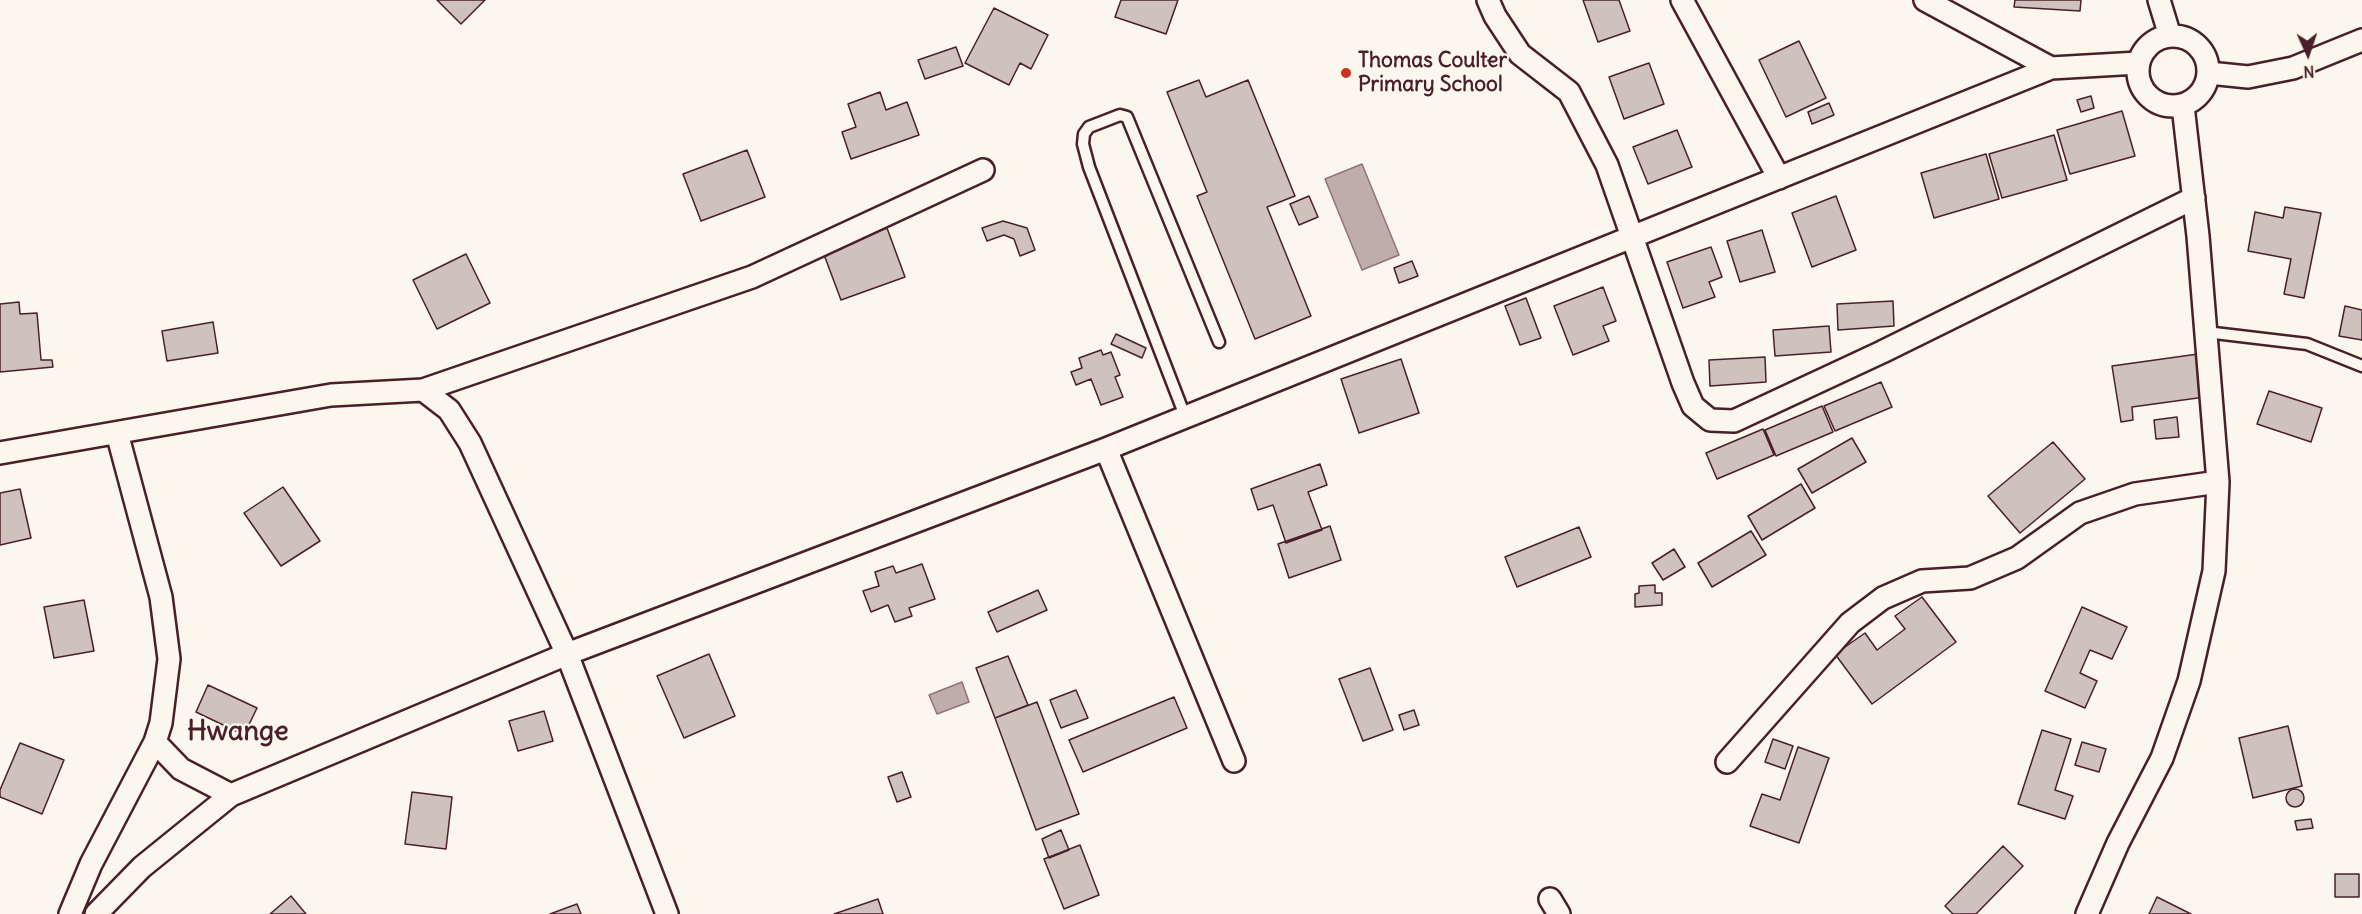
<!DOCTYPE html>
<style>
body{margin:0}
#map{position:relative;width:2362px;height:914px;overflow:hidden;background:#fbf7ec;font-family:Delius,sans-serif}
canvas{display:block}
.north{position:absolute;left:2278px;top:24px;width:60px;height:60px;-webkit-text-stroke:4px #fbf7ec;paint-order:stroke;rotate:177deg;font-size:16px;font-weight:700;line-height:24px;text-align:center;color:#4a1f2b}
.north::after{content:'';display:block;margin:auto;width:21px;height:27px;background:#4a1f2b;clip-path:polygon(50% 0,100% 100%,50% 72%,0 100%)}
</style>
<div id="map">
<canvas width="2362" height="914"></canvas>
<div class="north">N</div>
</div>
<script>
const g = document.querySelector('canvas').getContext('2d');
g.lineJoin = 'round';
function fillPath(path, color) { g.fillStyle = color; g.fill(path, 'evenodd'); }
const toPath = rows => new Path2D(rows.map(r => 'M' + r).join(''));
function stroke(path, color, width, dash) { g.strokeStyle = color; g.lineWidth = width; g.lineCap = dash ? 'butt' : 'round'; g.setLineDash(dash || []); g.stroke(path); }
function write(font, color, halo, rows, align = 'center') {
  g.font = font + ' Delius,sans-serif'; g.lineWidth = 4.5; g.setLineDash([]); g.textBaseline = 'middle'; g.strokeStyle = halo; g.fillStyle = color; for (const [text, x, y, turn = 0] of rows) {
    g.save(); g.translate(x, y); g.rotate((+turn || 0) * Math.PI / 180); g.textAlign = isNaN(turn) ? turn : align; if (halo) g.strokeText(text, 0, 0); g.fillText(text, 0, 0); g.restore();
  }
}
const water = toPath([
 [1362,164,1399,255,1362,270,1325,179,1362,164],
 [962,682,969,702,937,714,929,695,962,682]
]);
const building = toPath([
 [437,0,485,0,461,24,437,0],
 [1121,0,1178,0,1166,34,1115,17,1121,0],
 [1583,0,1619,0,1630,31,1598,42,1583,0],
 [2015,0,2081,0,2080,11,2014,7,2015,0],
 [994,8,1048,35,1031,69,1020,63,1009,85,965,63,994,8],
 [1799,41,1826,98,1786,117,1759,60,1799,41],
 [956,47,963,66,925,79,918,60,956,47],
 [1649,63,1664,104,1624,119,1609,77,1649,63],
 [1199,80,1206,97,1248,80,1295,196,1267,207,1311,316,1255,339,1197,196,1207,192,1167,92,1199,80],
 [880,92,886,110,907,102,919,135,851,159,842,132,856,127,848,104,880,92],
 [2091,96,2094,108,2081,112,2077,100,2091,96],
 [1829,103,1834,115,1812,124,1808,112,1829,103],
 [2122,111,2135,156,2070,174,2057,130,2122,111],
 [1677,130,1692,167,1648,184,1633,147,1677,130],
 [2054,135,2067,180,2002,198,1989,154,2054,135],
 [747,150,765,197,701,221,683,174,747,150],
 [1986,154,1999,199,1934,218,1921,173,1986,154],
 [1309,196,1318,217,1299,225,1290,204,1309,196],
 [1836,196,1856,250,1812,267,1792,213,1836,196],
 [2285,207,2321,213,2304,298,2284,294,2291,259,2248,251,2255,212,2283,218,2285,207],
 [1003,221,1027,228,1035,250,1020,256,1014,239,1004,235,987,241,982,228,1003,221],
 [887,228,905,277,841,300,823,252,887,228],
 [1762,230,1775,272,1740,282,1727,241,1762,230],
 [1711,247,1722,277,1709,282,1715,297,1683,308,1667,262,1711,247],
 [466,254,490,303,437,329,413,280,466,254],
 [1412,261,1418,276,1399,283,1394,268,1412,261],
 [1603,287,1616,321,1603,326,1609,341,1573,355,1554,306,1603,287],
 [1526,298,1541,338,1520,345,1505,306,1526,298],
 [1893,301,1894,326,1838,330,1837,304,1893,301],
 [19,302,20,314,37,313,41,360,52,360,53,367,0,372,0,304,19,302],
 [2345,306,2362,310,2362,340,2339,336,2345,306],
 [213,322,218,353,167,361,162,331,213,322],
 [1829,326,1831,352,1775,356,1773,330,1829,326],
 [1116,334,1146,348,1142,358,1111,344,1116,334],
 [1101,350,1103,355,1111,352,1120,375,1115,377,1123,397,1101,405,1091,379,1076,385,1071,372,1082,368,1079,358,1101,350],
 [2198,354,2205,397,2132,407,2133,420,2121,422,2112,366,2198,354],
 [1765,357,1766,382,1710,386,1709,360,1765,357],
 [1401,359,1419,413,1359,433,1341,379,1401,359],
 [1881,382,1892,407,1835,431,1824,406,1881,382],
 [2269,391,2322,408,2311,442,2257,424,2269,391],
 [1822,406,1833,432,1776,456,1765,430,1822,406],
 [2177,417,2179,437,2156,439,2154,420,2177,417],
 [1763,429,1774,455,1717,479,1706,453,1763,429],
 [1852,438,1866,462,1812,493,1798,469,1852,438],
 [2053,442,2085,479,2020,533,1988,496,2053,442],
 [1320,464,1327,485,1308,492,1322,530,1286,543,1273,505,1258,510,1251,489,1320,464],
 [1801,484,1815,508,1762,540,1748,516,1801,484],
 [283,487,320,541,281,566,244,513,283,487],
 [20,489,31,538,0,545,0,493,20,489],
 [1330,526,1341,560,1289,578,1278,544,1330,526],
 [1579,527,1591,557,1517,587,1505,557,1579,527],
 [1751,531,1766,555,1712,587,1698,563,1751,531],
 [1674,549,1685,567,1663,580,1652,563,1674,549],
 [922,564,935,599,909,608,912,616,895,622,888,605,871,612,863,591,879,586,875,572,893,566,896,573,922,564],
 [1655,585,1655,593,1662,593,1662,605,1635,607,1635,594,1639,593,1639,586,1655,585],
 [1038,590,1047,610,997,632,988,612,1038,590],
 [1922,597,1956,642,1872,704,1835,654,1865,633,1877,650,1905,629,1895,616,1922,597],
 [84,600,94,651,54,658,44,607,84,600],
 [2082,607,2127,627,2112,659,2090,650,2080,673,2097,681,2085,708,2045,691,2082,607],
 [709,654,735,716,684,738,657,676,709,654],
 [1008,656,1028,705,995,718,976,668,1008,656],
 [1370,668,1393,730,1363,741,1339,679,1370,668],
 [208,685,257,708,244,735,196,712,208,685],
 [1076,690,1088,718,1061,728,1050,700,1076,690],
 [1174,697,1187,728,1083,772,1069,740,1174,697],
 [1037,702,1079,814,1036,830,995,718,1037,702],
 [1414,710,1419,725,1404,730,1399,715,1414,710],
 [544,711,553,741,518,751,509,721,544,711],
 [2288,726,2302,786,2253,798,2239,738,2288,726],
 [2042,730,2071,739,2055,790,2073,796,2065,819,2018,804,2042,730],
 [1773,739,1793,746,1785,769,1765,762,1773,739],
 [2082,742,2106,749,2099,772,2075,765,2082,742],
 [20,743,64,760,42,814,0,797,0,790,20,743],
 [1798,747,1829,758,1799,843,1750,826,1762,794,1780,800,1798,747],
 [902,772,911,797,897,802,888,777,902,772],
 '2286 798a9 9 0 1 1 18 0a9 9 0 1 1-18 0Z',
 [412,792,452,797,446,849,405,844,412,792],
 [2311,819,2313,828,2297,830,2295,821,2311,819],
 [1061,830,1069,850,1049,858,1042,839,1061,830],
 [1080,845,1099,895,1064,909,1044,859,1080,845],
 [2003,846,2023,866,1976,914,1953,914,1945,906,2003,846],
 [2335,874,2359,874,2359,897,2335,897,2335,874],
 [291,896,306,914,270,914,291,896],
 [2157,897,2191,914,2149,914,2157,897],
 [878,899,883,914,834,914,878,899],
 [577,904,581,914,550,914,577,904]
]);
const service = toPath([
 [2206,332,2307,344,2362,366],
 [1185,416,1089,167,1083,144,1084,134,1089,127,1120,115,1127,117,1219,342]
]);
const minor = toPath([
 [1488,0,1495,16,1520,54,1569,92,1607,165,1683,383,1693,406,1710,420,1734,421,1882,352,2194,198],
 [1682,0,1779,178],
 [1925,0,2051,68],
 [2159,0,2170,36],
 '2138 71a35 35 0 1 1 70 0a35 35 0 1 1-70 0Z',
 [2209,73,2248,77,2293,68,2362,40],
 [423,390,752,277,983,170],
 [1106,449,1234,761],
 [0,453,331,395,423,390,449,410,470,443,567,654,667,914],
 [155,742,181,769,231,795],
 [1727,762,1850,623,1883,598,1922,581,1970,578,2017,558,2080,513,2135,494,2218,482],
 [1550,899,1559,914],
 [70,914,91,864,155,742,161,723,169,659,161,597,117,433],
 [96,914,142,867,231,795,567,654,1106,449,2051,68,2138,63],
 [2087,914,2118,843,2162,758,2189,681,2214,571,2218,482,2198,236,2183,106]
]);
const markers = [
 [1346,73,6,"#c8321e"]
];
const poiNames = [
 ["Thomas Coulter",1358,61],
 ["Primary School",1358,85]
];
const districtNames = [
 ["Hwange",238,732]
];
fillPath(water, '#bfadaa');
stroke(water, '#907477', 1.5);
fillPath(building, '#cfc2bc');
stroke(building, '#4a1f2b', 1.5);
stroke(service, '#4a1f2b', 15);
stroke(minor, '#4a1f2b', 26);
stroke(service, '#fbf7ec', 10);
stroke(minor, '#fbf7ec', 21);
for (const [x, y, r, color] of markers) { const dot = new Path2D(); dot.arc(x, y, r, 0, 2 * Math.PI); g.fillStyle = color; g.fill(dot); stroke(dot, '#fbf7ec', 2); }
write('bold 21px', '#4a1f2b', '#fbf7ec', poiNames, 'left');
write('bold 27px', '#4a1f2b', '#fbf7ec', districtNames);
</script>
